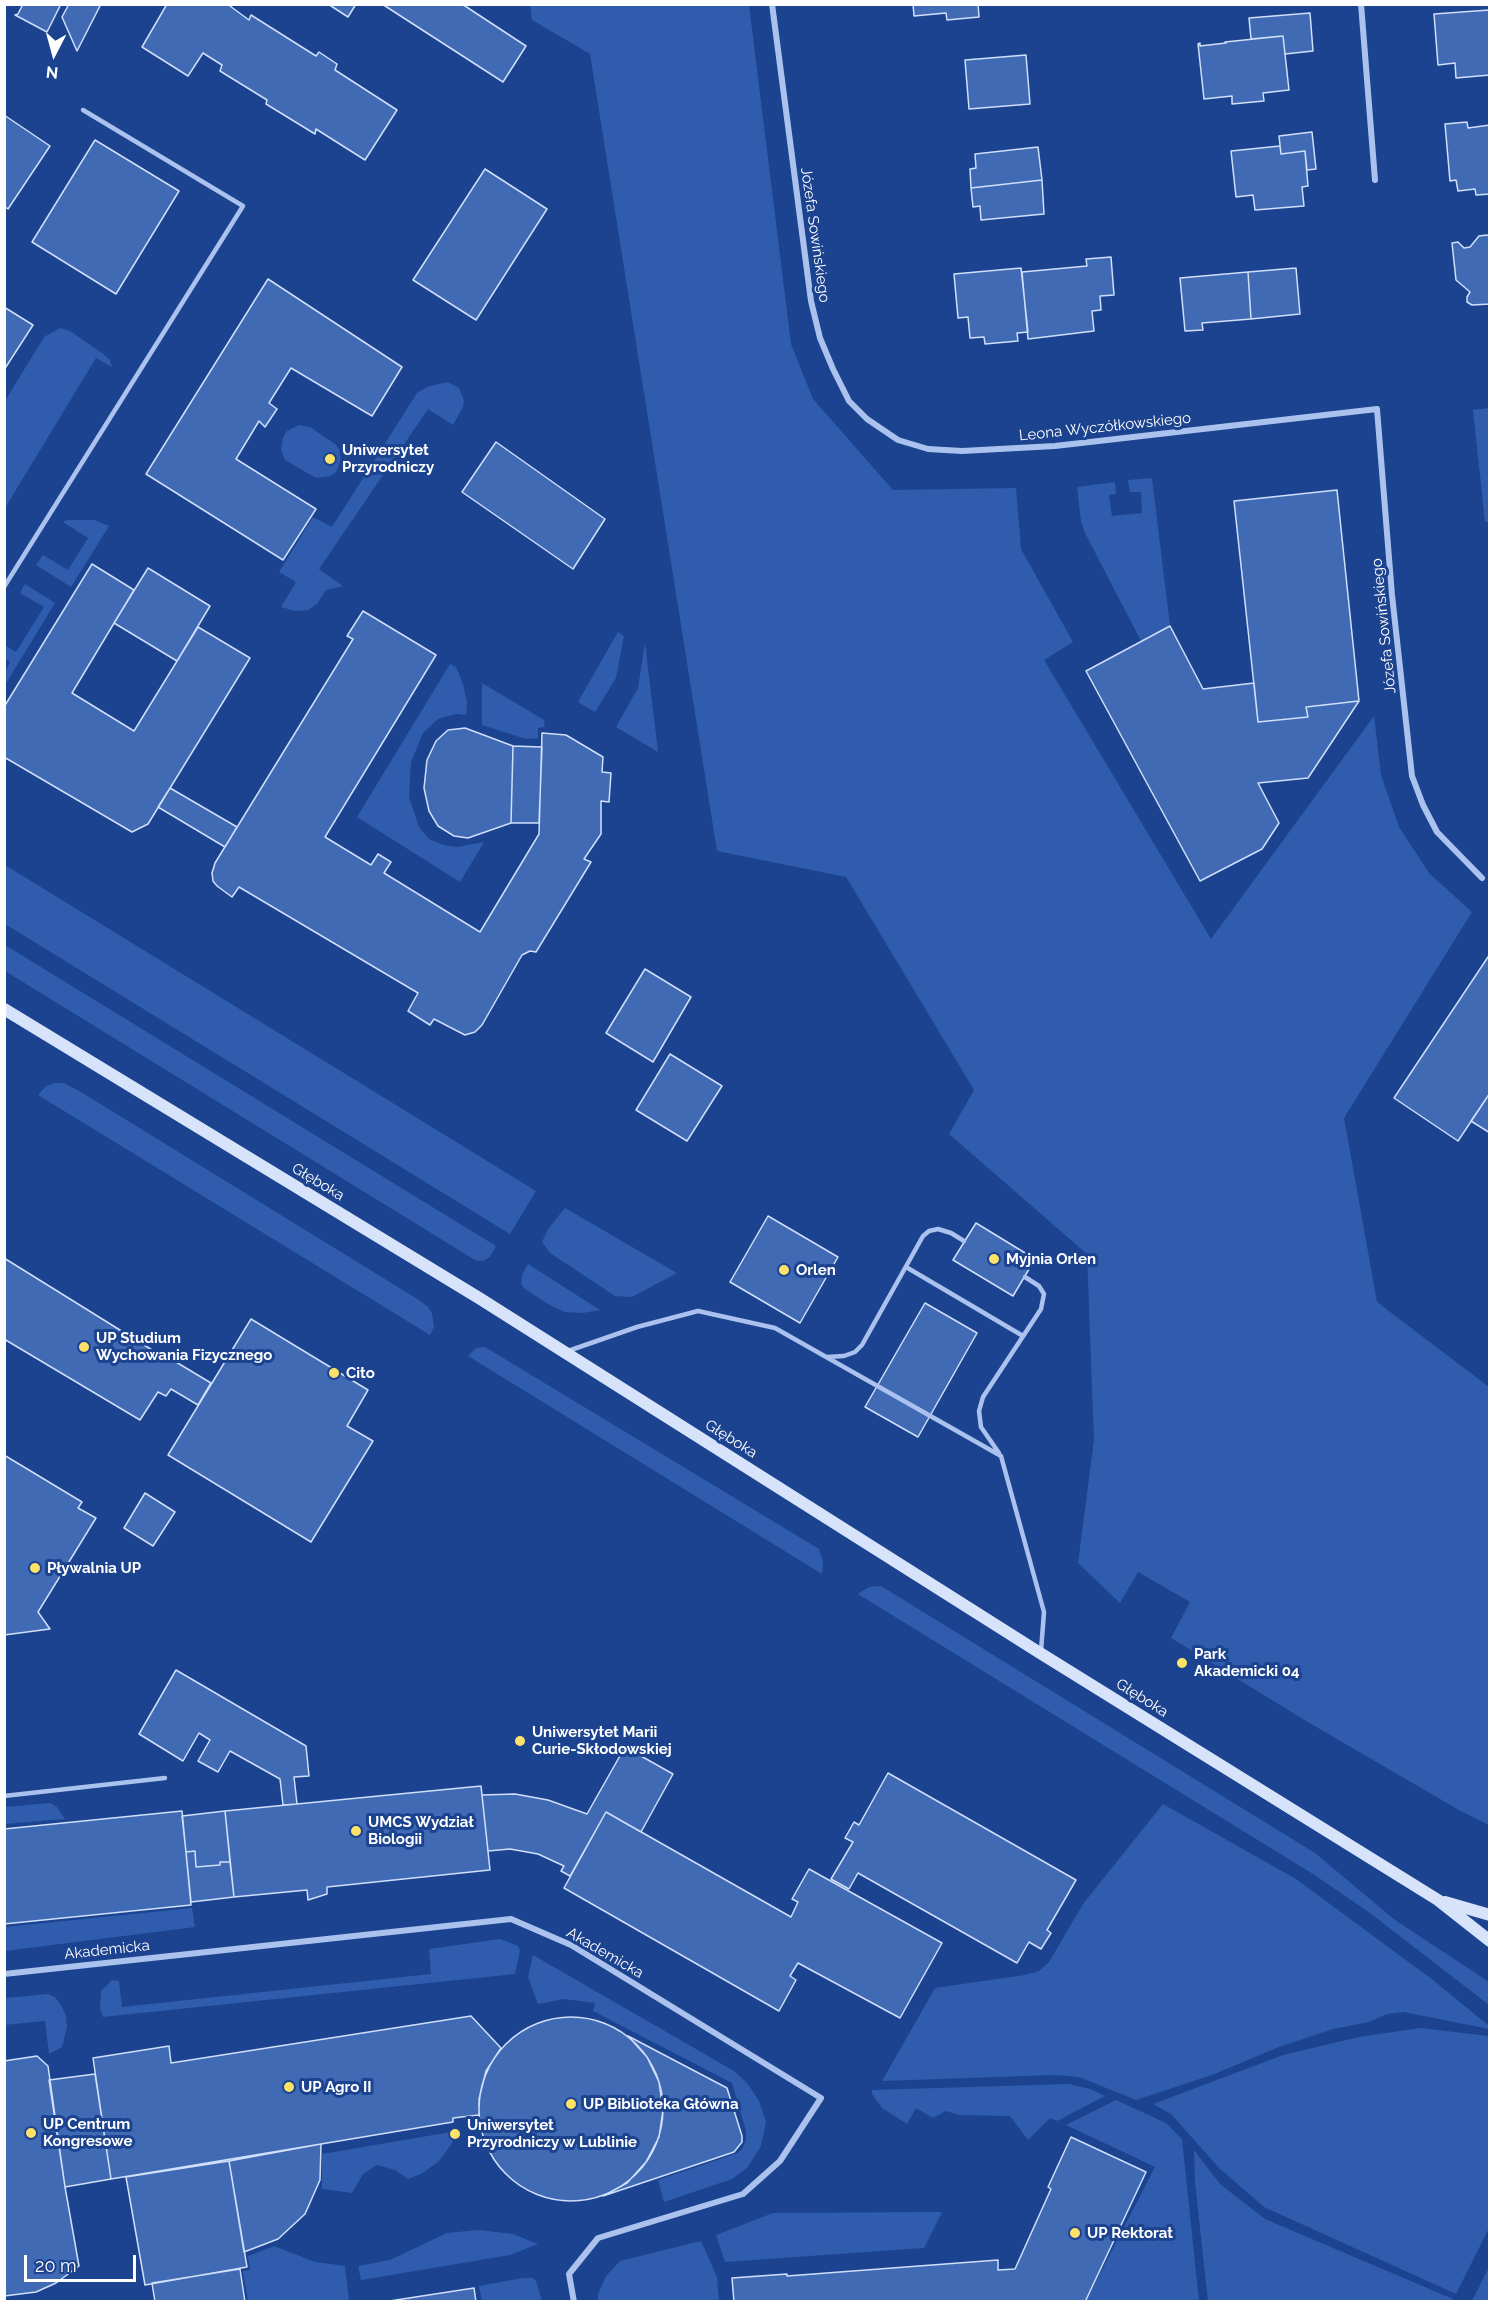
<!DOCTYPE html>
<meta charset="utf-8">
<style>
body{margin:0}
#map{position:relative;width:1494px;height:2306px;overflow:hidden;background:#1c438f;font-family:Raleway,sans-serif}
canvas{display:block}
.frame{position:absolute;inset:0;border:6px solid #fff;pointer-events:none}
.north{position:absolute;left:24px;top:24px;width:60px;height:60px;-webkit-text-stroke:4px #1c438f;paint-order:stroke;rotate:186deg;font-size:16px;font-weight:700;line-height:24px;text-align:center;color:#fff}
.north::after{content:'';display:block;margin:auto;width:21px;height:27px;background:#fff;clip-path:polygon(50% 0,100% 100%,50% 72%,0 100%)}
.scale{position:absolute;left:24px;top:2255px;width:112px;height:27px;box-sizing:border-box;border:3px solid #fff;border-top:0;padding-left:8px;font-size:18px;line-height:21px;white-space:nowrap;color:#fff;-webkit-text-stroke:4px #1c438f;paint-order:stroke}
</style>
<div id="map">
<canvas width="1494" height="2306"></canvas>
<div class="frame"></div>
<div class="north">N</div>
<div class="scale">20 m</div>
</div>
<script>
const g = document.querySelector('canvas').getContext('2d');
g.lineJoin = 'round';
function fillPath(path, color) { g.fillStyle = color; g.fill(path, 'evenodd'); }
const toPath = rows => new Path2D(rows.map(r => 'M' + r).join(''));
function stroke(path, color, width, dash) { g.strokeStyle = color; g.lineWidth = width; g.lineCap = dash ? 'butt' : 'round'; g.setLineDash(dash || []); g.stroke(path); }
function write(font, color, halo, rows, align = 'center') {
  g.font = font + ' Raleway,sans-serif'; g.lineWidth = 6; g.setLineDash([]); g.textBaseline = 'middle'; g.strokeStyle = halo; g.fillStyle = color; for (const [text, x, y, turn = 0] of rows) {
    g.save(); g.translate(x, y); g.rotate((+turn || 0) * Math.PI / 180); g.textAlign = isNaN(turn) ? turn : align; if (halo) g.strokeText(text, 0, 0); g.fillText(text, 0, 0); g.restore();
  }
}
const green = toPath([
 [530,5,749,5,791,344,813,399,893,490,1016,488,1021,549,1073,642,1044,660,1211,939,1374,716,1381,775,1399,827,1429,873,1472,912,1344,1118,1377,1302,1489,1387,1489,1825,1459,1810,1306,1721,1171,1638,1190,1602,1138,1572,1120,1603,1078,1563,1094,1440,1087,1254,949,1134,974,1090,846,877,717,851,590,54,532,20],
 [60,328,70,331,102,353,110,360,112,367,96,358,5,508,5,401,44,337],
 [447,382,459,388,464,400,463,407,453,425,428,409,319,569,343,586,326,590,317,604,308,610,295,611,281,607,296,582,279,572,313,517,332,527,417,393,427,387],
 [1489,408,1490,522,1485,522,1473,410],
 [299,425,310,427,335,444,339,449,341,460,336,472,330,476,316,478,285,460,281,450,283,437,287,431],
 [1152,478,1170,626,1141,641,1085,533,1081,521,1077,487,1115,482,1116,494,1109,495,1112,516,1142,513,1141,492,1130,492,1128,480],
 [67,520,94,520,109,526,71,587,36,565,43,555,68,570,88,538,63,522],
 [25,584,55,603,5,685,5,672,10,662,5,659,5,645,16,652,44,607,20,593],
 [618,632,624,636,616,678,595,712,578,702],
 [645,643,658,752,616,727,638,688],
 [450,664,456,667,463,684,467,702,466,715,456,714,438,719,423,733,411,762,409,797,419,827,429,839,444,845,457,847,484,842,460,882,357,817],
 [482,683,544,720,545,727,538,728,538,738,526,739,482,725],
 [5,865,536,1191,510,1234,5,924],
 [5,945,496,1246,490,1257,483,1261,475,1260,5,971],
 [55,1083,64,1083,81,1092,419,1300,428,1307,432,1313,434,1327,430,1335,38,1095,46,1086],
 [565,1208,677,1273,632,1297,615,1296,550,1253,542,1242,548,1229],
 [528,1264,600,1310,583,1313,565,1312,548,1304,525,1289,521,1284,522,1275],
 [485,1347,819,1549,823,1562,822,1574,468,1356,476,1348],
 [881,1586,1315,1853,1395,1920,1489,1982,1489,2005,1370,1913,1313,1874,858,1594,869,1587],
 [50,1803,57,1807,65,1819,5,1824,5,1807],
 [1163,1804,1296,1879,1433,1980,1489,2026,1489,2029,1404,2012,1387,2014,1369,2022,1333,2029,1279,2047,1212,2075,1136,2100,1079,2077,1055,2075,882,2081,935,1988,1025,1975,1039,1971,1049,1962,1083,1904],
 [192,1908,195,1927,5,1951,5,1927],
 [500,1939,518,1946,520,1951,515,1974,103,2017,100,2009,101,1991,112,1980,119,1981,122,2007,431,1974,429,1949],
 [533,1955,734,2071,747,2083,759,2101,766,2122,761,2146,748,2167,732,2179,664,2202,658,2180,738,2153,742,2149,746,2140,746,2131,732,2083,593,2011,595,2003,564,1999,538,2004,528,1977],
 [48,1994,55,1997,61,2005,66,2016,67,2027,62,2047,49,2054,45,2021,4,2025,5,1998],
 [1420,2028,1489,2036,1489,2228,1456,2294,1264,2207,1219,2168,1171,2114,1153,2104,1283,2055,1359,2037],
 [1069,2084,1090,2089,1105,2096,1057,2121,1050,2118,1028,2140,1010,2116,959,2115,946,2111,933,2118,916,2108,907,2124,882,2108,872,2094,872,2090],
 [1116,2100,1166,2123,1182,2139,1199,2301,1086,2301,1155,2167,1066,2125],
 [457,2131,451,2145,438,2162,421,2174,408,2179,395,2170,377,2165,363,2174,352,2193,322,2189,322,2154],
 [1194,2150,1220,2184,1265,2219,1453,2299,1452,2301,1208,2301,1195,2183],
 [942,2212,924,2248,725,2262,716,2235,773,2213],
 [479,2230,513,2234,538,2244,510,2255,361,2280,358,2266,390,2260,447,2233],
 [701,2241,717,2277,719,2301,598,2301,598,2294,606,2276,620,2261],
 [274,2246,315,2262,345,2266,349,2301,248,2301,243,2271,250,2270,248,2256],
 [1489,2267,1489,2301,1472,2301],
 [523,2278,533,2278,536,2281,542,2301,482,2301,479,2286]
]);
const building = toPath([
 [23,4,61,4,47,32,15,15,18,14,23,4],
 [69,4,101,4,77,51,62,17,69,4],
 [167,4,231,4,230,6,249,20,251,15,316,56,319,52,337,64,335,70,397,110,365,160,316,129,315,134,266,104,267,100,220,71,222,65,203,53,188,76,142,47,167,4],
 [328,4,356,4,348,17,328,4],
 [382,4,462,4,526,46,503,82,382,4],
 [913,4,978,4,979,17,947,20,946,13,914,16,913,4],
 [1489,10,1490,75,1456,78,1455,63,1438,65,1434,14,1489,10],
 [1310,13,1313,51,1285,54,1283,36,1251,39,1249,18,1310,13],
 [1283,36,1289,90,1263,93,1264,101,1232,104,1232,96,1204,99,1198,44,1200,43,1200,46,1226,43,1225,42,1283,36],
 [1026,55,1030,104,969,109,965,60,1026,55],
 [4,115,50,146,8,209,4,206,4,115],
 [1467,122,1468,128,1490,125,1490,194,1476,195,1475,189,1458,191,1456,180,1450,181,1445,124,1467,122],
 [1312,132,1316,169,1307,170,1305,151,1281,154,1279,136,1312,132],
 [95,140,179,191,116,294,32,242,95,140],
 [1280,146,1281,154,1305,151,1308,186,1302,187,1304,206,1255,210,1253,195,1236,197,1231,151,1280,146],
 [1038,147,1042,180,971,188,970,169,976,168,975,154,1038,147],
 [485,169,547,209,476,320,413,280,485,169],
 [1042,180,1044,214,981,220,980,206,973,207,971,188,1042,180],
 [1487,235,1490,237,1490,304,1472,305,1467,302,1467,297,1470,292,1456,280,1452,243,1458,242,1464,248,1470,247,1479,236,1487,235],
 [1111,257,1114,295,1100,296,1101,310,1092,311,1094,331,1028,339,1022,272,1087,266,1086,259,1111,257],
 [1021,268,1028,332,1017,333,1018,341,985,344,984,337,970,338,968,317,958,318,954,274,1021,268],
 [1296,268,1300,314,1251,319,1248,272,1296,268],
 [1248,272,1251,319,1202,323,1203,330,1185,331,1180,278,1248,272],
 [268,279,402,367,372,416,291,368,269,403,277,409,265,427,259,421,236,459,316,509,283,560,146,474,268,279],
 [4,307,33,325,4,370,4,307],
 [496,442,605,519,573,569,462,492,496,442],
 [1337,490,1359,701,1306,707,1308,717,1258,722,1234,501,1337,490],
 [92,564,134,590,72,693,134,731,198,627,250,658,148,824,132,832,4,757,4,707,92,564],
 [148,568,210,606,177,661,114,623,148,568],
 [363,611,436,655,325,837,371,865,378,854,391,862,384,873,480,932,539,834,542,733,566,735,603,757,602,772,611,773,609,802,601,801,601,834,584,859,591,862,536,952,530,951,522,955,482,1025,475,1032,465,1035,434,1019,430,1025,408,1011,418,993,239,887,232,897,217,886,213,881,212,873,215,863,353,639,347,636,363,611],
 [1170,626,1203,689,1254,683,1258,722,1308,717,1306,707,1359,701,1308,778,1258,783,1279,823,1262,849,1200,881,1086,671,1170,626],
 [465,728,513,746,511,823,468,838,454,836,438,826,429,811,424,788,427,760,436,741,448,730,465,728],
 [513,746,542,747,539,823,511,823,513,746],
 [170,788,237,827,225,847,158,807,170,788],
 [1490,954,1490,1093,1458,1141,1394,1098,1490,954],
 [645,969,691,997,653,1062,606,1033,645,969],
 [670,1054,722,1086,687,1141,636,1110,670,1054],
 [1490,1093,1490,1133,1471,1121,1490,1093],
 [768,1216,838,1257,800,1323,730,1282,768,1216],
 [976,1223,1035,1259,1013,1296,953,1260,976,1223],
 [4,1258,165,1358,166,1356,211,1383,198,1405,171,1389,166,1396,158,1392,140,1420,4,1339,4,1258],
 [925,1303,977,1333,918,1437,865,1407,925,1303],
 [251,1319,368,1390,347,1426,373,1441,311,1542,168,1455,251,1319],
 [4,1455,82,1502,78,1508,96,1518,38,1612,50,1629,4,1635,4,1455],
 [145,1493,175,1512,153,1546,124,1528,145,1493],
 [176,1670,306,1746,309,1776,294,1777,297,1804,283,1805,280,1779,230,1751,218,1772,198,1761,210,1740,199,1733,183,1761,139,1734,176,1670],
 [625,1747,673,1774,641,1832,606,1812,570,1876,561,1871,564,1866,538,1854,510,1849,488,1851,482,1795,515,1794,548,1800,587,1814,625,1747],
 [888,1773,1076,1880,1047,1930,1051,1933,1041,1949,1029,1942,1017,1963,858,1873,849,1889,831,1879,853,1842,845,1838,854,1822,859,1825,888,1773],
 [481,1786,490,1870,327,1887,327,1894,308,1900,307,1890,234,1897,225,1811,481,1786],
 [182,1811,191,1905,4,1924,4,1829,182,1811],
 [225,1811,230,1862,220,1862,220,1865,196,1867,195,1851,186,1852,182,1816,225,1811],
 [606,1812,791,1917,798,1902,792,1899,809,1869,942,1943,900,2018,798,1963,790,1976,796,1980,779,2011,564,1888,606,1812],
 [195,1851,196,1867,220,1865,220,1862,230,1862,234,1897,191,1902,186,1852,195,1851],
 [471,2016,501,2048,486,2071,479,2099,479,2115,453,2118,453,2122,111,2179,93,2058,169,2046,171,2063,471,2016],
 '479 2109a92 92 0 1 1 184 0a92 92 0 1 1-184 0Z',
 [628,2036,727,2088,742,2136,742,2142,734,2152,603,2196,627,2183,646,2162,659,2137,663,2110,659,2082,647,2057,628,2036],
 [37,2056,48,2066,65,2187,79,2266,56,2283,36,2292,4,2296,4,2061,37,2056],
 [95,2074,111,2179,65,2187,49,2080,95,2074],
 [1071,2137,1146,2172,1085,2302,734,2302,732,2278,787,2274,787,2276,998,2260,998,2270,1015,2269,1051,2189,1048,2187,1071,2137],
 [321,2144,320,2180,305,2214,278,2239,244,2252,229,2161,321,2144],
 [229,2161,247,2267,145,2285,126,2177,229,2161],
 [240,2269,245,2302,155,2302,152,2283,240,2269],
 [474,2288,476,2302,383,2302,474,2288]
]);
const lane = toPath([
 [4,587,243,206,83,110],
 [906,1267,1023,1336],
 [568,1351,637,1327,698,1311,775,1328,1001,1456,1044,1612,1041,1651],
 [827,1357,844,1356,855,1352,862,1345,923,1236,929,1231,938,1229,951,1233,964,1241],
 [999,1453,981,1427,979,1411,983,1397,1041,1309,1044,1294,1039,1286,1025,1277],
 [4,1796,165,1778]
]);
const street = toPath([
 [772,4,811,301,820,338,833,369,849,401,867,419,898,440,928,449,962,451,1055,446,1377,409,1392,595,1412,776,1423,805,1437,832,1482,878],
 [1361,4,1375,180],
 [4,1974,511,1919,571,1945,821,2098,780,2161,743,2194,598,2238,569,2274,574,2302]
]);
const secondary = toPath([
 [4,1009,479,1298,1040,1653,1438,1900,1490,1941],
 [1445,1902,1490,1915]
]);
const markers = [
 [330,459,6,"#fde169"],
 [994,1259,6,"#fde169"],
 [784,1270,6,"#fde169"],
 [84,1347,6,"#fde169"],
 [334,1373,6,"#fde169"],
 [35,1568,6,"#fde169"],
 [1182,1663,6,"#fde169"],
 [520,1741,6,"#fde169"],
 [356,1831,6,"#fde169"],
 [289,2087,6,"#fde169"],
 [571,2104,6,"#fde169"],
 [31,2133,6,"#fde169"],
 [455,2134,6,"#fde169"],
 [1075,2233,6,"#fde169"]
];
const streetNames = [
 ["Józefa Sowińskiego",815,235,82],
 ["Leona Wyczółkowskiego",1105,427,-6],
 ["Józefa Sowińskiego",1384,626,-96],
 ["Głęboka",318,1182,31],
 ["Głęboka",731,1439,32],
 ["Głęboka",1142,1698,32],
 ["Akademicka",107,1950,-6],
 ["Akademicka",605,1953,30]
];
const poiNames = [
 ["Uniwersytet",342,450],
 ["Przyrodniczy",342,467],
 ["Myjnia Orlen",1006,1259],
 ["Orlen",796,1270],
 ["UP Studium",96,1338],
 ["Wychowania Fizycznego",96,1355],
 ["Cito",346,1373],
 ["Pływalnia UP",47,1568],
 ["Park",1194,1654],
 ["Akademicki 04",1194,1671],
 ["Uniwersytet Marii",532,1732],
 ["Curie-Skłodowskiej",532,1749],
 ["UMCS Wydział",368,1822],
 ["Biologii",368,1839],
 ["UP Agro II",301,2087],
 ["UP Biblioteka Główna",583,2104],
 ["UP Centrum",43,2124],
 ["Kongresowe",43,2141],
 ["Uniwersytet",467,2125],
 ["Przyrodniczy w Lublinie",467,2142],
 ["UP Rektorat",1087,2233]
];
fillPath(green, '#305cad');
fillPath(building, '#416ab5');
stroke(building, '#d0dffa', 1.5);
stroke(lane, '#abc2ee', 4.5);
stroke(street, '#abc2ee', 6);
stroke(secondary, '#d7e3fa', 12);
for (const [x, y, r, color] of markers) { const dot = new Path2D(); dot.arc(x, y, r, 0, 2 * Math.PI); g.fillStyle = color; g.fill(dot); stroke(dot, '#1c438f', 2); }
write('15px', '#fff', '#1c438f', streetNames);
write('bold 15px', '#fff', '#1c438f', poiNames, 'left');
</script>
